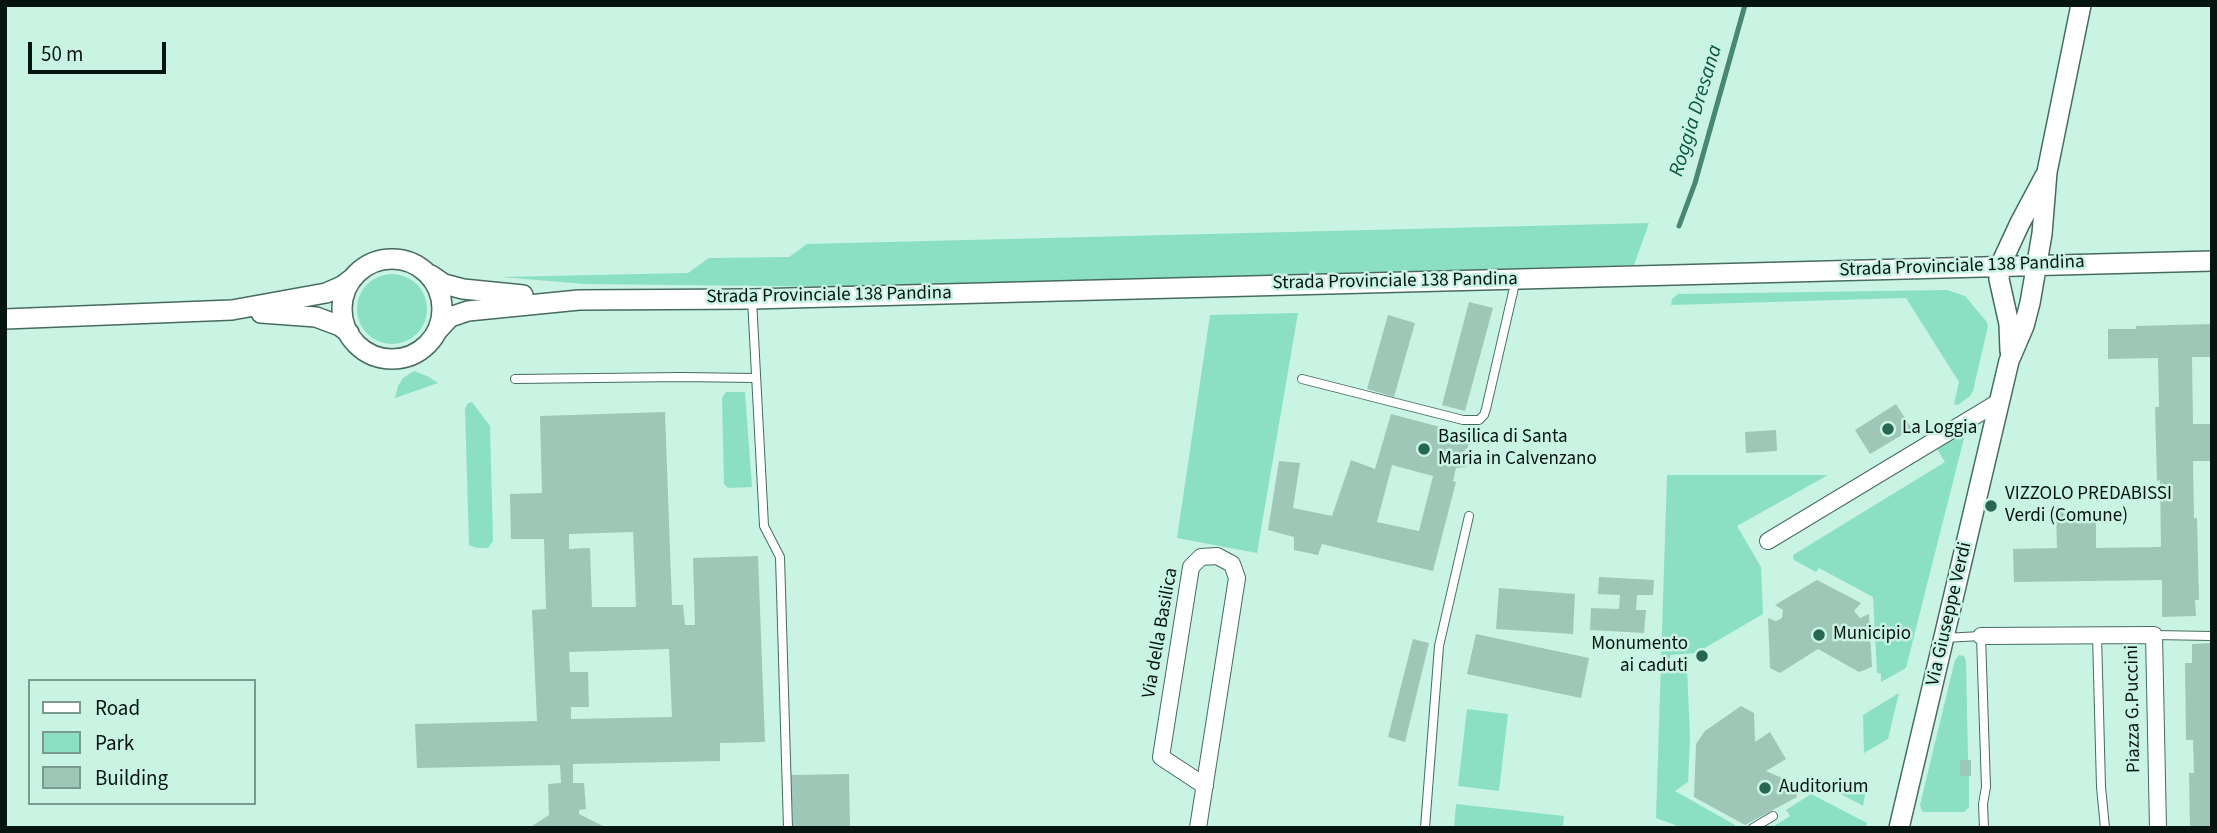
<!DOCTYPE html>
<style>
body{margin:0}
#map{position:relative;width:2217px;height:833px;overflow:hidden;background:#c9f3e3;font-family:"Source Sans 3",sans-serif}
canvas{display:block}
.frame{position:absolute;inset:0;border:7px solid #061510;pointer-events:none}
.legend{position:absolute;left:28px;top:679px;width:228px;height:126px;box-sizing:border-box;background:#c9f3e3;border:2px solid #7b9a8f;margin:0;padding:9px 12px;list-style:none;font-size:21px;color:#061510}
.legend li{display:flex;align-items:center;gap:14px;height:35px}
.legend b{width:35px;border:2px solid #7b9a8f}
.scale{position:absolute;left:28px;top:42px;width:138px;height:32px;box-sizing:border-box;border:4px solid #061510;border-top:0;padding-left:9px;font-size:21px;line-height:24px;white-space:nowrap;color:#061510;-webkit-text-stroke:5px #c9f3e3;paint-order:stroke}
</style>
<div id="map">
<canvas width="2217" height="833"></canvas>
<div class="frame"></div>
<ul class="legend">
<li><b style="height:9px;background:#fff"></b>Road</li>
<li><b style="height:19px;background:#8be0c3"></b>Park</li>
<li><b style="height:19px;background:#9fc7b8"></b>Building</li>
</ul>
<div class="scale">50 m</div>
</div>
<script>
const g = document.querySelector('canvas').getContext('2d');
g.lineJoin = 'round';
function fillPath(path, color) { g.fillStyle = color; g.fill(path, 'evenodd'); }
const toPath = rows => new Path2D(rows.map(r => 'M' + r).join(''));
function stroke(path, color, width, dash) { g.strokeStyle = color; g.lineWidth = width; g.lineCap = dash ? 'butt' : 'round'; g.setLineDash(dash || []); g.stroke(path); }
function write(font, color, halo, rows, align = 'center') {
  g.font = font + ' "Source Sans 3",sans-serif'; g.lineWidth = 5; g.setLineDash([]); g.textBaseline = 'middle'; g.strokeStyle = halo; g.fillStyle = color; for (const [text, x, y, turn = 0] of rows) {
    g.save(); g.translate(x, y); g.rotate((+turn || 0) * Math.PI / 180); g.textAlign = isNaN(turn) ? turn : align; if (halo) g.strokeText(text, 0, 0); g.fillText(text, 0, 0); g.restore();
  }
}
const green = toPath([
 [1649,223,1634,265,861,287,585,284,501,277,688,273,709,258,789,257,807,244],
 '357 309a35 35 0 1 1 70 0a35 35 0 1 1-70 0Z',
 [1947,290,1965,296,1986,321,1988,326,1973,391,1970,396,1958,405,1954,404,1959,382,1906,298,1671,305,1672,299,1678,294],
 [1298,313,1257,553,1177,538,1210,315],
 [414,371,429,377,438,383,395,398,398,386,403,378],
 [726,392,745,392,752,487,728,488,724,484,722,398],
 [472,402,490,426,493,541,488,548,477,548,469,545,465,409,468,403],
 [1960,435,1964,438,1906,668,1881,682,1881,674,1877,673,1873,597,1819,568,1816,572,1794,560,1793,555,1945,462,1937,449],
 [1667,475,1828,475,1737,526,1761,567,1763,614,1696,653,1670,655,1671,668,1687,667,1690,738,1688,782,1675,791,1735,825,1735,828,1683,828,1656,818],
 [1959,655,1964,656,1966,661,1968,760,1960,761,1960,776,1969,776,1969,807,1964,812,1925,812,1922,811,1920,805,1955,660],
 [1899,693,1888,739,1864,753,1863,715],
 [1467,709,1508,714,1499,791,1458,786],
 [1842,778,1866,790,1863,806,1828,787],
 [1811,794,1867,823,1865,828,1771,828,1790,816,1786,810],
 [1456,804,1564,816,1563,828,1454,828]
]);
const stream = toPath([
 [1679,226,1695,183,1745,5]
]);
const building = toPath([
 [1469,302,1493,308,1465,411,1442,405],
 [1388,315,1415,323,1394,397,1367,389],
 [2212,324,2212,357,2192,357,2193,424,2212,424,2212,461,2193,461,2194,518,2197,518,2199,600,2195,600,2196,616,2162,617,2162,580,2014,582,2013,549,2057,548,2056,512,2096,512,2096,548,2161,547,2160,480,2157,481,2155,407,2159,407,2158,358,2108,359,2108,329,2136,329,2136,326],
 [1896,404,1912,429,1870,454,1855,430],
 [665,412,672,605,683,605,685,625,695,625,693,558,758,556,765,742,720,743,720,761,573,764,573,783,584,783,586,809,579,810,579,814,607,828,529,828,549,815,548,784,561,783,560,765,417,768,415,724,537,721,532,610,546,609,544,539,511,539,510,494,542,493,540,416],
 [633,532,636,607,592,607,590,548,569,549,569,534],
 [669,649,672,717,571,719,571,707,589,707,588,672,570,672,569,652],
 [1391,414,1459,432,1469,442,1468,447,1464,451,1468,455,1469,461,1466,467,1456,468,1453,481,1456,482,1433,571,1322,544,1318,555,1294,550,1294,537,1268,530,1279,461,1300,463,1293,508,1332,516,1351,460,1375,469],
 [1392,465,1433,476,1419,531,1377,522],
 [1776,430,1777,451,1746,453,1745,432],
 [1599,577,1654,580,1653,595,1637,595,1636,610,1646,610,1644,633,1590,630,1591,608,1619,609,1620,595,1598,594],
 [1817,580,1861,603,1854,611,1860,618,1869,614,1872,667,1859,672,1818,649,1780,673,1770,668,1768,618,1776,621,1782,618,1783,610,1775,605],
 [1499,588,1575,594,1573,634,1496,629],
 [1476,634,1589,658,1581,698,1467,674],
 [1413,639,1429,643,1405,742,1388,737],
 [2212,643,2212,828,2190,828,2189,773,2194,773,2193,740,2186,740,2185,663,2192,663,2192,644],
 [1741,706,1754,713,1755,742,1770,732,1786,759,1766,771,1796,784,1797,797,1745,825,1694,797,1696,744,1705,731],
 [1960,760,1971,760,1971,776,1960,776],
 [849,774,850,828,793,828,791,775]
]);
const service = toPath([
 [752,299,764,526,780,557,788,828],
 [515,379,681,377,755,378],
 [1302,379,1463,420,1479,420,1484,415,1486,409,1516,279],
 [2097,635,2101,787,2105,828],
 [2154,635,2212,636],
 [1944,638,1981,636,1986,787,1983,804,1984,828],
 [1425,828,1439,646,1469,516],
 [1753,828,1773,816]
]);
const minor = toPath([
 [1768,541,2000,401],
 [1981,636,2154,635,2158,828],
 [1198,828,1237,578,1232,564,1217,556,1201,557,1191,567,1161,757,1205,786]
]);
const tertiary = toPath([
 '342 309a50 50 0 1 1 100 0a50 50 0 1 1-100 0Z',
 [431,275,444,284,463,289,523,295],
 [261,313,316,317,340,326,349,333],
 [5,319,232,310,326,293,342,286,354,277],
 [437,331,450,317,468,311,579,300,752,299,2212,261],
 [2010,351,2009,324,1999,279,2000,266,2020,223,2045,176],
 [1899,828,2009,361,2024,326,2030,303,2042,234,2047,172,2081,5]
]);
const markers = [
 [1888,429,7,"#266653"],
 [1424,449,7,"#266653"],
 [1991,506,7,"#266653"],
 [1819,635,7,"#266653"],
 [1702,656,7,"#266653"],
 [1765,788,7,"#266653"]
];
const streetNames = [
 ["Strada Provinciale 138 Pandina",1962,267,-2],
 ["Strada Provinciale 138 Pandina",1395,282,-1],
 ["Strada Provinciale 138 Pandina",829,296,-1],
 ["Via Giuseppe Verdi",1950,614,-77],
 ["Via della Basilica",1161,633,-80],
 ["Piazza G.Puccini",2134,709,-91]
];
const poiNames = [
 ["La Loggia",1902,429],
 ["Basilica di Santa",1438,438],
 ["Maria in Calvenzano",1438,460],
 ["VIZZOLO PREDABISSI",2005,495],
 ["Verdi (Comune)",2005,517],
 ["Municipio",1833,635],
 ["Monumento",1688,645,"right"],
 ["ai caduti",1688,667,"right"],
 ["Auditorium",1779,788]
];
const waterNames = [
 ["Roggia Dresana",1697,111,-73]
];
fillPath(green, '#8be0c3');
stroke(stream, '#468873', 5);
fillPath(building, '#9fc7b8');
stroke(service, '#476c5f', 10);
stroke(minor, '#476c5f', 18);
stroke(tertiary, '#476c5f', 22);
stroke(service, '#fff', 8);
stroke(minor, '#fff', 16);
stroke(tertiary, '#fff', 19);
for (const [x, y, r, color] of markers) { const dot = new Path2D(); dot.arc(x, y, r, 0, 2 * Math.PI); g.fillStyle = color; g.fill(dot); stroke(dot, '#c9f3e3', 2.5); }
write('19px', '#061510', '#c9f3e3', streetNames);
write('19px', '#061510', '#c9f3e3', poiNames, 'left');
write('italic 21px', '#0c5643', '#c9f3e3', waterNames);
</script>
